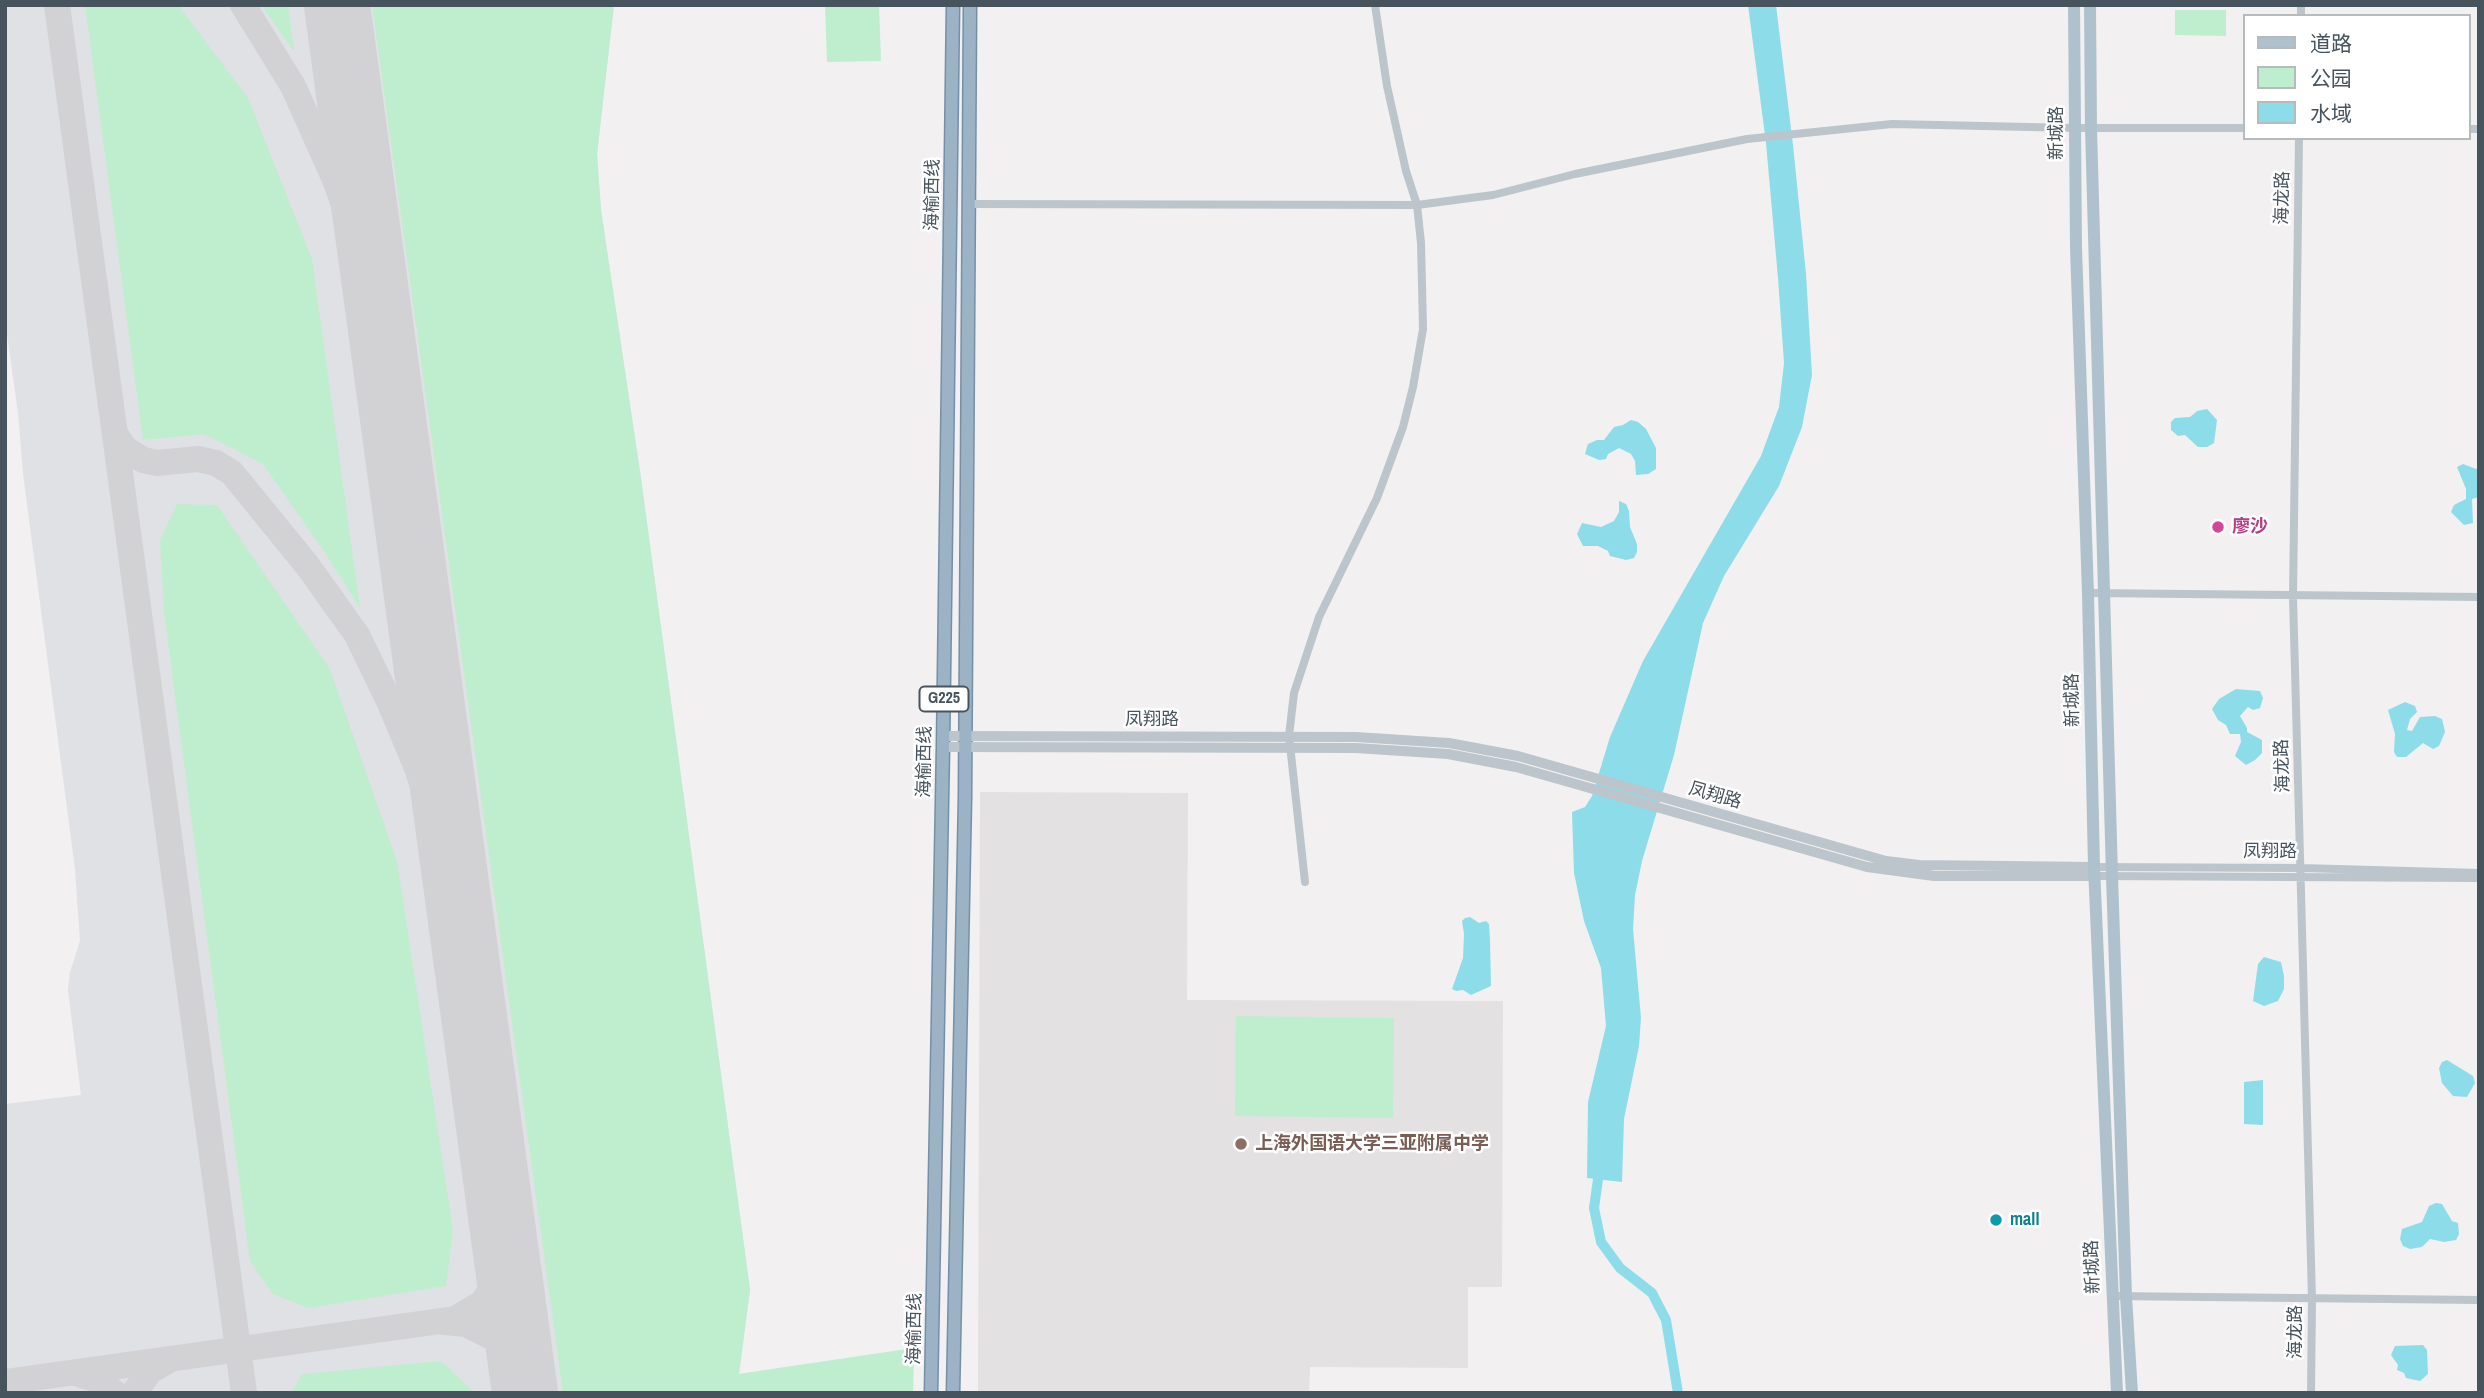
<!DOCTYPE html>
<meta charset="utf-8">
<style>
body{margin:0}
#map{position:relative;width:2484px;height:1398px;overflow:hidden;background:#f2f0f0;font-family:"Archivo Narrow","Noto Sans SC",sans-serif}
canvas{display:block}
.frame{position:absolute;inset:0;border:7px solid #48545d;pointer-events:none}
.legend{position:absolute;left:2243px;top:14px;width:228px;height:126px;box-sizing:border-box;background:#fff;border:2px solid #b6bbbe;margin:0;padding:9px 12px;list-style:none;font-size:21px;color:#48545d}
.legend li{display:flex;align-items:center;gap:14px;height:35px}
.legend b{width:35px;border:2px solid #b6bbbe}
</style>
<div id="map">
<canvas width="2484" height="1398"></canvas>
<div class="frame"></div>
<ul class="legend">
<li><b style="height:9px;background:#b0c1ce"></b>道路</li>
<li><b style="height:19px;background:#bfeecf"></b>公园</li>
<li><b style="height:19px;background:#8ddcea"></b>水域</li>
</ul>
</div>
<script>
const g = document.querySelector('canvas').getContext('2d');
g.lineJoin = 'round';
function fillPath(path, color) { g.fillStyle = color; g.fill(path, 'evenodd'); }
const toPath = rows => new Path2D(rows.map(r => 'M' + r).join(''));
function stroke(path, color, width, dash) { g.strokeStyle = color; g.lineWidth = width; g.lineCap = dash ? 'butt' : 'round'; g.setLineDash(dash || []); g.stroke(path); }
function write(font, color, halo, rows, align = 'center') {
  g.font = font + ' "Archivo Narrow","Noto Sans SC",sans-serif'; g.lineWidth = 5; g.setLineDash([]); g.textBaseline = 'middle'; g.strokeStyle = halo; g.fillStyle = color; for (const [text, x, y, turn = 0] of rows) {
    g.save(); g.translate(x, y); g.rotate((+turn || 0) * Math.PI / 180); g.textAlign = isNaN(turn) ? turn : align; if (halo) g.strokeText(text, 0, 0); g.fillText(text, 0, 0); g.restore();
  }
}
const education = toPath([
 [980,792,1188,793,1187,1000,1503,1001,1502,1287,1468,1287,1468,1368,1310,1367,1309,1393,978,1393]
]);
const airport = toPath([
 [5,5,614,5,597,154,601,210,641,478,750,1290,739,1374,914,1348,913,1393,5,1393,5,1104,81,1095,68,990,70,972,80,941,75,869,23,474,18,413,5,320]
]);
const green = toPath([
 [85,5,178,5,248,98,312,259,360,608,324,551,263,464,204,434,143,440],
 [261,5,288,5,294,51],
 [372,5,614,5,597,154,601,210,641,478,750,1290,739,1374,914,1348,913,1393,563,1393],
 [825,5,879,5,881,61,827,62],
 [2175,10,2226,10,2226,36,2175,35],
 [177,504,217,505,330,669,397,861,453,1230,446,1286,308,1308,273,1294,250,1261,164,612,160,540],
 [1236,1016,1394,1018,1393,1118,1235,1116],
 [441,1361,475,1393,291,1393,302,1374]
]);
const water = toPath([
 [1748,5,1776,5,1793,145,1806,274,1812,375,1802,427,1779,486,1724,576,1703,623,1674,755,1642,861,1635,895,1633,929,1641,1018,1639,1046,1624,1119,1622,1182,1587,1178,1588,1102,1606,1026,1601,968,1584,921,1574,873,1572,812,1585,807,1592,796,1610,737,1643,661,1761,456,1779,407,1784,363,1778,278,1766,143],
 [2207,409,2217,420,2214,443,2207,447,2198,447,2185,435,2178,436,2171,430,2171,422,2175,418,2190,417,2197,411],
 [1631,420,1638,422,1646,429,1656,448,1656,469,1648,474,1636,475,1635,461,1631,454,1619,448,1608,454,1606,459,1599,460,1585,454,1588,444,1597,440,1604,440,1614,427,1623,425],
 [2463,464,2479,470,2479,497,2472,499,2473,523,2464,525,2451,512,2454,505,2466,499,2466,489,2457,467],
 [1619,501,1626,504,1629,511,1630,527,1637,544,1637,552,1634,558,1626,560,1610,556,1608,551,1598,546,1583,546,1577,534,1582,523,1601,527,1614,521,1619,512],
 [2236,689,2260,691,2263,698,2260,708,2253,710,2248,707,2240,716,2247,728,2247,732,2262,740,2262,753,2255,760,2246,765,2235,756,2241,742,2240,734,2230,734,2226,725,2218,720,2212,709,2219,699],
 [2405,702,2415,706,2417,712,2410,719,2407,730,2412,731,2420,717,2435,716,2442,719,2445,732,2439,746,2433,749,2423,743,2406,757,2397,757,2394,752,2395,734,2388,710],
 [1470,917,1479,923,1486,921,1489,924,1490,940,1491,986,1471,995,1463,990,1456,991,1452,989,1463,958,1464,934,1462,921,1465,918],
 [2264,957,2281,962,2284,976,2284,989,2278,1001,2264,1006,2253,1001,2258,964],
 [2447,1060,2473,1076,2475,1083,2467,1097,2453,1096,2442,1083,2439,1068,2442,1062],
 [2263,1080,2263,1125,2244,1124,2244,1082],
 [2436,1203,2442,1204,2452,1221,2458,1223,2459,1234,2456,1240,2444,1242,2430,1239,2422,1247,2410,1249,2403,1246,2400,1239,2402,1229,2422,1222,2429,1206],
 [2423,1345,2427,1350,2428,1374,2420,1381,2406,1378,2404,1373,2397,1370,2398,1365,2391,1355,2395,1346]
]);
const canal = toPath([
 [1600,1165,1594,1208,1601,1242,1620,1268,1652,1293,1666,1320,1678,1393]
]);
const taxiway = toPath([
 [57,5,244,1393],
 [243,5,293,86,336,182,359,249,384,355],
 [115,433,124,448,143,460,157,463,198,459,216,463,232,473,307,565,357,635,389,701,417,768,438,831,462,929],
 [445,1322,466,1324,494,1338,514,1360,524,1387],
 [76,1373,98,1380,115,1393],
 [5,1382,455,1319,482,1303,494,1286,502,1267,503,1236],
 [134,1393,150,1371,168,1361]
]);
const runway = toPath([
 [337,5,525,1393]
]);
const minor = toPath([
 [2301,16,2301,5],
 [2468,129,2479,129],
 [2299,138,2293,597,2312,1299,2311,1393],
 [969,204,1417,205,1493,195,1575,174,1747,139,1892,124,2075,128,2244,128],
 [2088,593,2479,597],
 [2094,867,2302,868,2479,873],
 [2094,876,2479,878],
 [1305,882,1289,736,1294,693,1319,617,1377,498,1403,427,1413,387,1423,329,1421,243,1417,205,1406,171,1387,86,1375,5],
 [2112,1296,2479,1300]
]);
const tertiary = toPath([
 [943,736,1356,737,1449,743,1518,756,1886,861,1919,865,2094,867],
 [943,747,1356,748,1448,754,1516,767,1867,867,1934,876,2094,876]
]);
const primary = toPath([
 [2074,5,2076,248,2088,593,2094,867,2117,1393],
 [2090,5,2091,128,2112,876,2126,1296,2132,1393]
]);
const trunk = toPath([
 [931,1393,943,747,953,5],
 [953,1393,965,798,970,5]
]);
const markers = [
 [2218,527,7,"#d1479c"],
 [1241,1144,7,"#8d6e63"],
 [1996,1220,7,"#0f9aa8"]
];
const shields = [
 [944,699,49]
];
const shieldNames = [
 ["G225",944,699]
];
const streetNames = [
 ["新城路",2057,133,-90],
 ["海榆西线",933,195,-89],
 ["海龙路",2283,198,-89],
 ["新城路",2073,700,-91],
 ["凤翔路",1152,720],
 ["海榆西线",925,762,-89],
 ["海龙路",2283,766,-92],
 ["凤翔路",1715,796,16],
 ["凤翔路",2270,852],
 ["新城路",2093,1267,-92],
 ["海榆西线",915,1329,-89],
 ["海龙路",2296,1332,-90]
];
const hotelNames = [
 ["廖沙",2232,527]
];
const educationNames = [
 ["上海外国语大学三亚附属中学",1255,1144]
];
const cultureNames = [
 ["mall",2010,1220]
];
fillPath(education, '#e3e1e2');
fillPath(airport, '#dfe1e4');
fillPath(green, '#bfeecf');
fillPath(water, '#8ddcea');
stroke(canal, '#8ddcea', 10);
stroke(taxiway, '#d2d2d5', 26);
stroke(runway, '#d2d2d5', 66);
stroke(trunk, '#7490a9', 15);
stroke(minor, '#bcc5cc', 8);
stroke(tertiary, '#bcc5cc', 10);
stroke(primary, '#b0c1ce', 12);
stroke(trunk, '#9cb3c6', 12);
for (const [x, y, r, color] of markers) { const dot = new Path2D(); dot.arc(x, y, r, 0, 2 * Math.PI); g.fillStyle = color; g.fill(dot); stroke(dot, '#fff', 2.5); }
for (const [x, y, w] of shields) { const box = new Path2D(); box.roundRect(x - w / 2, y - 12.5, w, 25, 5); g.fillStyle = '#fff'; g.fill(box); stroke(box, '#48545d', 2); }
write('bold 16px', '#48545d', null, shieldNames);
write('18px', '#48545d', '#fff', streetNames);
write('bold 18px', '#b23c85', '#fff', hotelNames, 'left');
write('bold 18px', '#785e54', '#fff', educationNames, 'left');
write('bold 18px', '#0d838f', '#fff', cultureNames, 'left');
</script>
